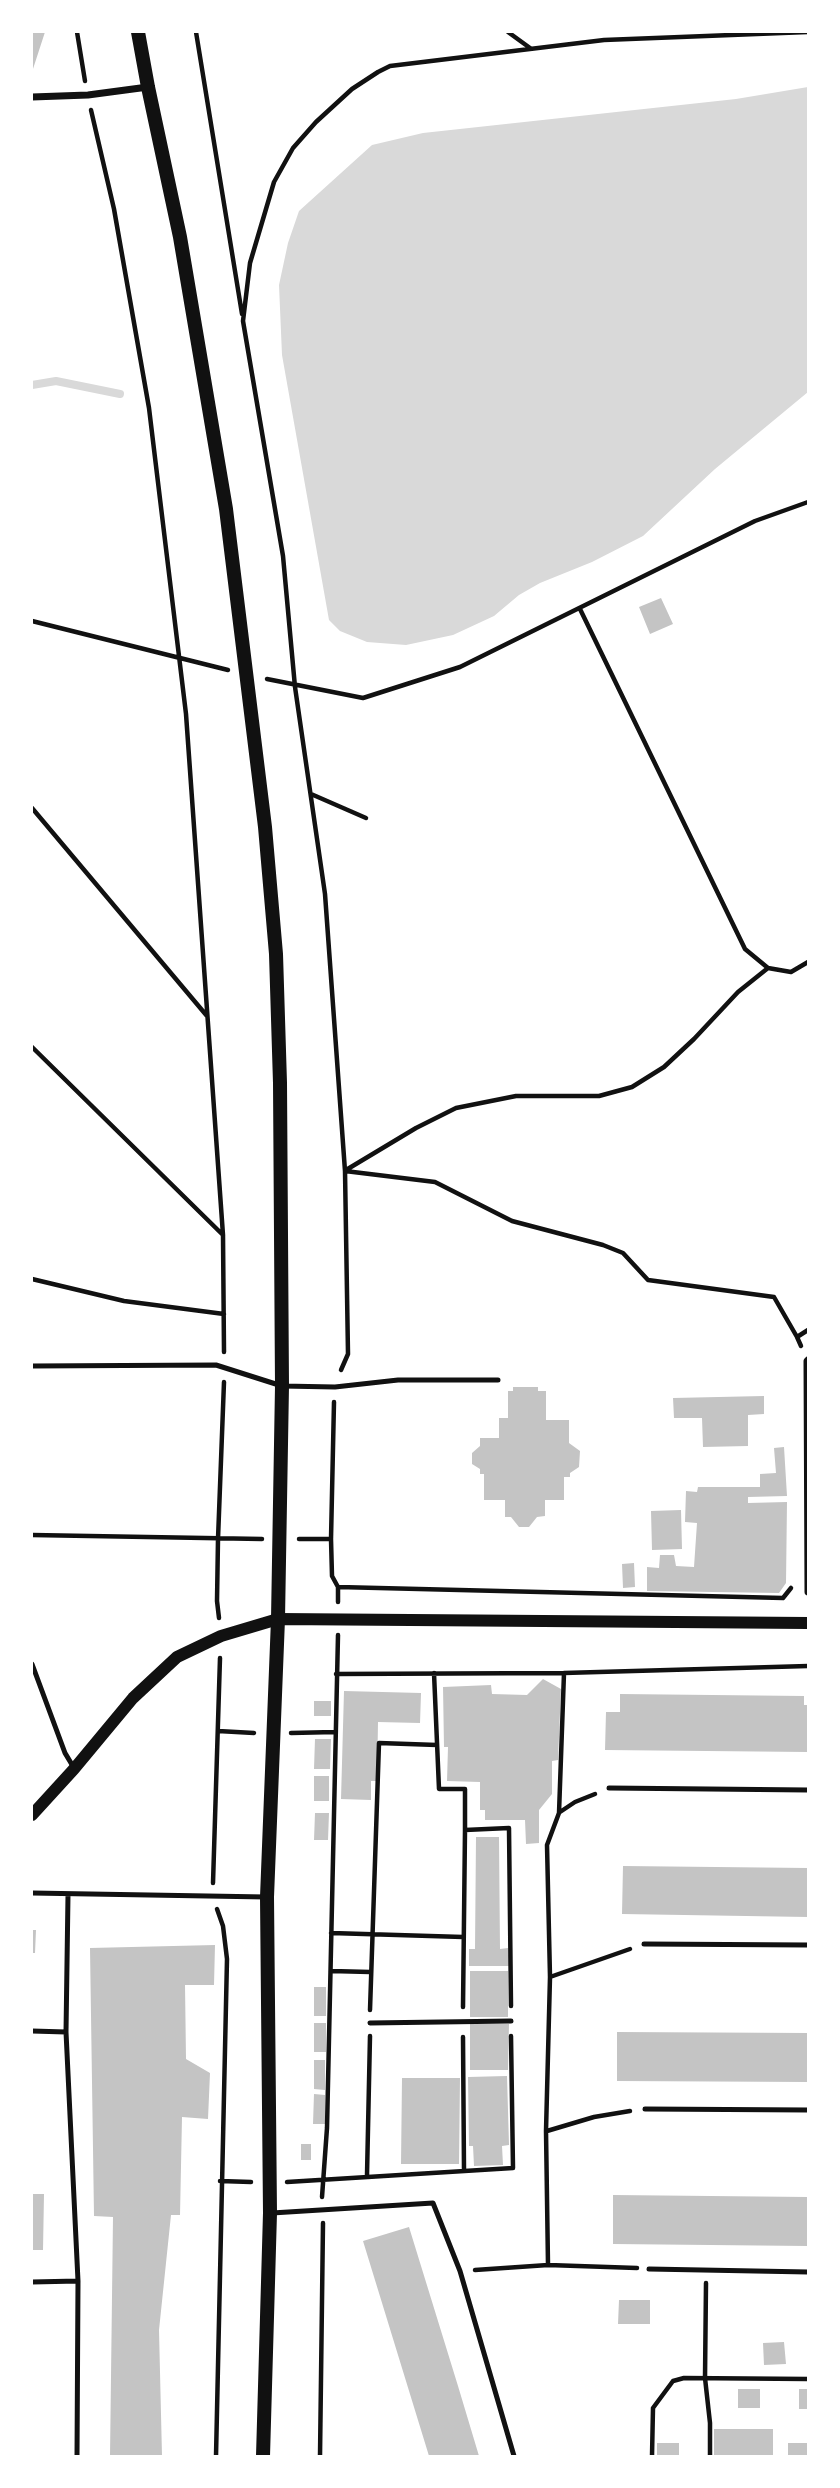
<!DOCTYPE html>
<style>
body{margin:0}
#map{position:relative;width:840px;height:2488px;overflow:hidden;background:#fff;font-family:"Nunito Sans",sans-serif}
canvas{display:block}
.frame{position:absolute;inset:0;border:33px solid #fff;pointer-events:none}
</style>
<div id="map">
<canvas width="840" height="2488"></canvas>
<div class="frame"></div>
</div>
<script>
const g = document.querySelector('canvas').getContext('2d');
g.lineJoin = 'round';
function fillPath(path, color) { g.fillStyle = color; g.fill(path, 'evenodd'); }
const toPath = rows => new Path2D(rows.map(r => 'M' + r).join(''));
function stroke(path, color, width, dash) { g.strokeStyle = color; g.lineWidth = width; g.lineCap = dash ? 'butt' : 'round'; g.setLineDash(dash || []); g.stroke(path); }
const water = toPath([
 [808,87,808,392,715,469,643,536,592,562,540,583,519,595,494,616,453,635,406,645,367,642,340,631,329,620,282,355,279,285,288,243,299,211,372,145,423,133,736,99]
]);
const stream = toPath([
 [32,385,56,381,120,394]
]);
const building = toPath([
 [32,32,45,32,32,72],
 [661,598,673,624,650,634,639,607],
 [513,1387,538,1387,538,1391,546,1391,546,1420,569,1420,569,1443,580,1451,579,1467,570,1473,570,1477,564,1477,564,1500,545,1500,545,1516,537,1517,529,1527,519,1527,511,1517,505,1517,505,1500,484,1500,484,1474,480,1474,480,1469,472,1464,472,1453,480,1446,480,1438,499,1438,499,1418,508,1418,508,1391,513,1391],
 [764,1396,764,1414,748,1415,748,1446,703,1447,702,1418,674,1418,673,1398],
 [784,1447,787,1496,748,1497,748,1503,787,1502,786,1583,779,1593,647,1591,647,1567,659,1568,660,1555,674,1555,676,1566,694,1567,697,1523,685,1522,686,1491,697,1492,698,1487,760,1487,760,1474,776,1473,774,1448],
 [681,1510,682,1549,652,1550,651,1511],
 [634,1563,635,1587,623,1588,622,1564],
 [543,1679,561,1689,558,1760,552,1761,552,1794,539,1810,539,1843,526,1844,525,1820,485,1820,485,1810,480,1810,480,1782,447,1781,448,1747,444,1747,443,1687,491,1685,492,1694,527,1695],
 [344,1691,421,1693,420,1723,378,1722,377,1781,371,1781,371,1800,341,1799],
 [620,1694,804,1696,804,1705,808,1705,808,1752,605,1750,606,1712,620,1712],
 [314,1701,331,1701,331,1716,314,1716],
 [315,1739,331,1739,330,1769,314,1769],
 [314,1776,329,1776,329,1801,314,1801],
 [315,1813,329,1813,328,1840,314,1840],
 [476,1837,499,1837,500,1949,508,1948,510,1966,469,1966,469,1949,475,1949],
 [623,1866,808,1868,808,1917,622,1914],
 [32,1930,36,1930,35,1953,32,1953],
 [215,1945,214,1985,185,1985,186,2059,210,2073,208,2119,182,2117,180,2215,171,2215,159,2330,162,2456,110,2456,113,2217,94,2216,90,1948],
 [470,1971,508,1971,508,2017,470,2017],
 [314,1987,326,1987,326,2016,314,2016],
 [314,2023,326,2023,326,2052,314,2052],
 [470,2024,509,2024,508,2070,470,2070],
 [617,2032,808,2033,808,2082,617,2081],
 [314,2060,325,2060,325,2090,314,2089],
 [507,2076,509,2145,502,2146,503,2165,474,2166,473,2146,469,2146,468,2077],
 [402,2078,460,2078,459,2164,401,2164],
 [314,2094,325,2095,325,2124,313,2124],
 [301,2144,311,2144,311,2160,301,2160],
 [32,2194,44,2194,43,2250,32,2250],
 [613,2195,808,2197,808,2246,613,2244],
 [409,2227,458,2386,479,2456,429,2456,363,2241],
 [619,2300,650,2300,650,2324,618,2324],
 [784,2342,786,2364,764,2365,763,2343],
 [738,2389,760,2389,760,2408,738,2408],
 [799,2389,808,2389,808,2409,799,2409],
 [714,2429,773,2429,773,2456,714,2456],
 [657,2443,679,2443,679,2456,657,2456],
 [788,2443,808,2443,808,2456,788,2456]
]);
const path = toPath([
 [77,32,85,81],
 [196,32,242,314],
 [508,32,530,48],
 [91,110,114,209,149,408,186,714,223,1235,224,1352],
 [580,609,745,949,768,968,791,972,808,962],
 [32,621,228,670],
 [267,679,363,698,460,667,755,521,808,502],
 [311,794,366,818],
 [32,808,207,1016],
 [32,1047,223,1235],
 [346,1170,416,1128,456,1108,516,1096,599,1096,632,1087,664,1067,694,1039,738,992,768,968],
 [345,1171,435,1182,512,1221,603,1245,623,1253,648,1280,774,1297,797,1337],
 [32,1279,124,1301,224,1314],
 [801,1346,797,1337,808,1330],
 [341,1370,348,1354,345,1171,325,894,295,687,283,556,243,321,250,263,274,182,293,148,316,122,352,89,378,72,390,66,604,40,808,32],
 [32,1535,262,1539],
 [299,1539,331,1539,334,1402],
 [331,1539,332,1576,338,1587,783,1598,791,1588],
 [338,1587,338,1602],
 [219,1618,217,1601,218,1539,224,1382],
 [434,1673,439,1789,465,1789,465,1830,509,1828,511,2006],
 [336,1674,564,1673,808,1666],
 [218,1731,254,1733],
 [291,1733,335,1732],
 [560,1812,575,1802,595,1794],
 [213,1883,220,1658],
 [331,1933,463,1937],
 [331,1971,370,1972],
 [550,1977,630,1949],
 [463,2007,465,1830],
 [370,2010,379,1743,437,1745],
 [463,2037,464,2170],
 [547,2131,594,2117,630,2111],
 [367,2175,370,2036],
 [220,2181,251,2182],
 [287,2182,513,2168,511,2036],
 [322,2197,327,2128,338,1635],
 [548,2265,637,2268],
 [475,2270,548,2265,546,2131,550,1977,547,1845,559,1813,564,1673],
 [706,2283,705,2378,710,2423,710,2456],
 [216,2456,227,1959,223,1926,217,1909],
 [320,2456,323,2223],
 [652,2456,653,2408,673,2381,684,2378,808,2379]
]);
const service = toPath([
 [32,1366,216,1365,282,1386,335,1387,398,1380,498,1380],
 [32,1664,65,1753,74,1768],
 [609,1788,808,1790],
 [32,1893,266,1897],
 [68,1895,66,2032,78,2281,77,2456],
 [644,1944,808,1945],
 [370,2023,511,2021],
 [32,2031,66,2032],
 [645,2109,808,2110],
 [272,2213,433,2203,460,2271,514,2456],
 [649,2269,808,2272],
 [32,2282,78,2281]
]);
const minor = toPath([
 [32,97,88,95,148,87],
 [808,1360,807,1361,808,1592]
]);
const tertiary = toPath([
 [32,1815,74,1769,133,1698,177,1657,221,1636,278,1619,808,1623]
]);
const secondary = toPath([
 [138,32,148,87,180,237,226,509,265,827,276,954,280,1083,282,1386,278,1619,267,1897,270,2213,263,2456]
]);
fillPath(water, '#d9d9d9');
stroke(stream, '#d9d9d9', 8);
fillPath(building, '#c4c4c4');
stroke(path, '#111', 4.5);
stroke(service, '#111', 5);
stroke(minor, '#111', 7);
stroke(tertiary, '#111', 12);
stroke(secondary, '#111', 14);
</script>
